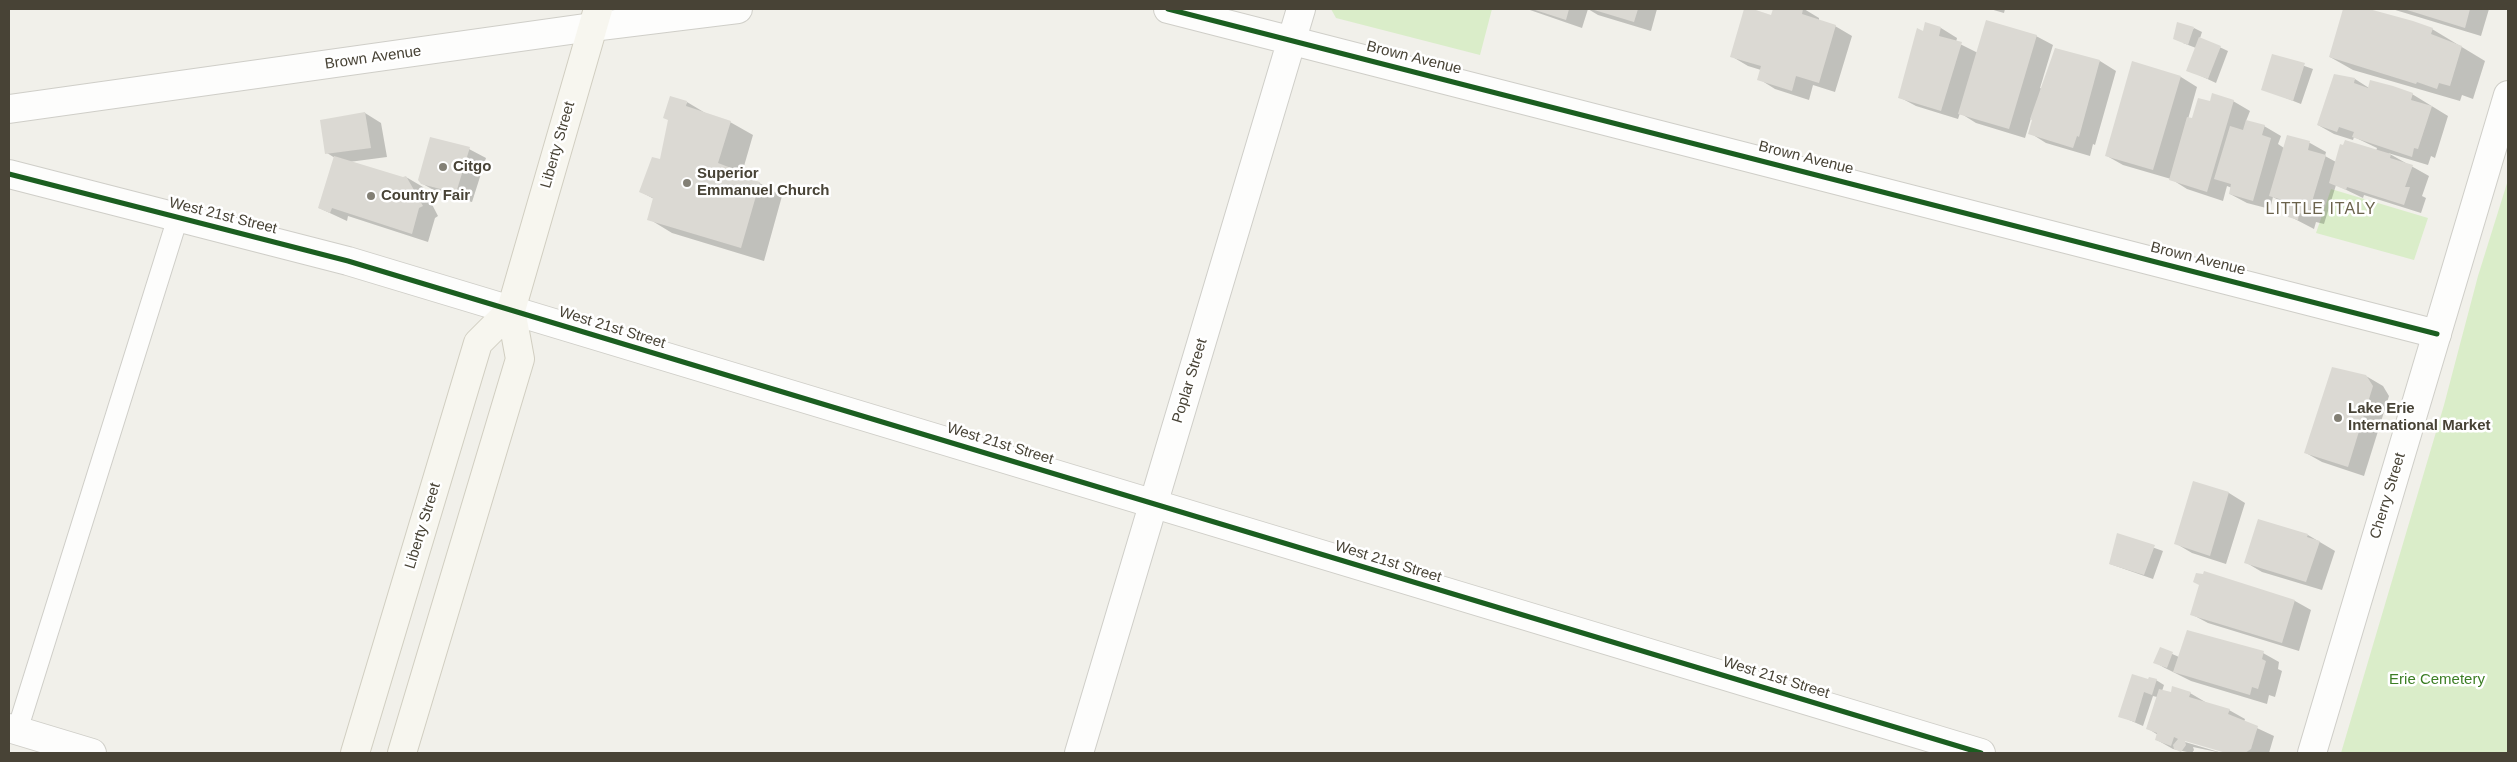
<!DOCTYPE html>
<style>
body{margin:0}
#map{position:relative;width:2517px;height:762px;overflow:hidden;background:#f1f0ea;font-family:Arial,sans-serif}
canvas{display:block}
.frame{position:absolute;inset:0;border:10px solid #484336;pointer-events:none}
</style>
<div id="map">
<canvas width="2517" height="762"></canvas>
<div class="frame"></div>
</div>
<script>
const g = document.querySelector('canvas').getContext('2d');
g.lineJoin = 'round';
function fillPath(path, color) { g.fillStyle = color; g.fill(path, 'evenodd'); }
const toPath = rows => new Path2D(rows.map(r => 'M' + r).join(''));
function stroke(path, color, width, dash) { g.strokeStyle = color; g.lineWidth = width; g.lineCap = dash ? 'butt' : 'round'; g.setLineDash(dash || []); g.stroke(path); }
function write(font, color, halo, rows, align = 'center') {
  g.font = font + ' Arial,sans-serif'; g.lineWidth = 5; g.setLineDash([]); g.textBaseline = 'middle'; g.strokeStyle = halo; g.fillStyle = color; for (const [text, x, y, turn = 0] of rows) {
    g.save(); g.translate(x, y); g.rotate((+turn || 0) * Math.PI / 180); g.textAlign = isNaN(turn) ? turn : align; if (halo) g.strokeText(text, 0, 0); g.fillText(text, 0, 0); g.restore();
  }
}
const green = toPath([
 [1331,9,1492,9,1480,55,1336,18],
 [2508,180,2508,753,2341,753,2444,405,2478,276],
 [2331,189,2428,218,2414,260,2316,233]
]);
const shadow = toPath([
 [1527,9,1657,9,1651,31,1598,15,1588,9,1582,28],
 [1745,9,1772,16,1775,9,1804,9,1819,18,1819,21,1835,26,1852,36,1835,92,1813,85,1809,100,1775,89,1759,79,1761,70,1748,66,1731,56],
 [1990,9,2005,9,2004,13],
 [2345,9,2363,9,2432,29,2485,61,2473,99,2462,95,2460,101,2353,70,2330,57],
 [2392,9,2489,9,2481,36],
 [1941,28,1957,38,1956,42,1978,53,2036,36,2053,45,2040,88,2042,89,2100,61,2116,71,2095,145,2093,144,2090,156,2046,143,2030,133,2034,120,2031,118,2025,138,1976,123,1960,113,1958,119,1916,106,1899,97,1924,33],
 [2194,28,2202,32,2200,38,2228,51,2216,83,2188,70,2196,48,2183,43],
 [2273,55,2313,69,2301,104,2263,89],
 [2133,63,2181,77,2197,87,2188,119,2193,120,2211,102,2233,101,2250,111,2246,121,2264,126,2281,136,2278,144,2284,148,2288,136,2310,143,2326,152,2325,156,2336,162,2376,151,2377,148,2354,137,2353,140,2334,134,2318,125,2355,79,2369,88,2412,94,2448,116,2435,158,2431,156,2428,165,2388,153,2429,176,2422,196,2426,198,2421,213,2364,195,2363,198,2336,185,2324,224,2316,222,2314,229,2289,216,2290,210,2287,205,2273,197,2270,209,2247,203,2230,194,2232,188,2227,186,2223,201,2187,189,2171,179,2123,165,2107,156],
 [687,102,707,114,730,122,753,135,742,173,782,196,764,261,672,233,649,219,654,199,641,192,661,161],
 [365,113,381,123,387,157,349,162,403,179,406,177,423,187,438,216,435,218,428,242,348,216,347,221,319,208,335,158,327,153],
 [469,149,486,158,472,202,439,193,421,183],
 [2366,376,2383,386,2389,396,2364,476,2322,462,2306,453],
 [2194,483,2229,493,2245,503,2226,564,2192,553,2175,543],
 [2118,535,2163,551,2153,579,2110,564],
 [2308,535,2335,551,2322,590,2262,572,2245,562],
 [2205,573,2295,601,2311,610,2299,651,2208,623,2191,614],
 [2161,649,2179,657,2263,653,2279,662,2278,669,2282,671,2275,697,2269,695,2267,704,2191,681,2163,667,2155,662],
 [2156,680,2164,685,2162,691,2172,694,2190,693,2207,703,2229,710,2245,719,2244,722,2274,736,2269,753,2230,753,2181,738,2185,742,2222,753,2193,747,2194,750,2192,753,2173,749,2157,740,2158,735,2147,728,2157,697,2153,696,2143,726,2120,716,2149,681]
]);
const building = toPath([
 [1532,9,1569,9,1566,20],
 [1591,9,1638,9,1634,22],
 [1744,9,1753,9,1771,15,1773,9,1803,9,1802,14,1836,25,1819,83,1796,76,1792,91,1757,80,1761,66,1730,57],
 [2343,9,2369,9,2413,21,2433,28,2431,34,2462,46,2450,86,2439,83,2437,89,2417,82,2416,84,2329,57],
 [2404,9,2470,9,2465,28],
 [1986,20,2037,35,2009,129,1958,114],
 [1925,22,1941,27,1939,36,1962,42,1941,111,1898,98,1917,28,1923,31],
 [2177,22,2194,27,2188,45,2173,39],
 [2199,37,2221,46,2208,79,2186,71],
 [2055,48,2100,60,2079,137,2077,136,2073,148,2028,134,2032,120,2030,119],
 [2272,54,2305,63,2293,101,2261,90],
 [2132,61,2181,76,2153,170,2105,156],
 [2334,74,2355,78,2354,83,2368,88,2370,80,2393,86,2413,93,2411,100,2432,106,2418,149,2414,148,2412,157,2352,137,2354,132,2339,127,2337,132,2317,125],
 [2212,93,2234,100,2207,192,2169,180,2187,117,2192,118,2198,98,2210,101],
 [670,96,687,101,686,106,731,121,718,163,744,173,743,177,760,182,741,248,647,220,653,198,639,192,652,157,660,159,668,120,663,118],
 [365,112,371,148,325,154,320,120],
 [2246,120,2265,125,2262,135,2271,138,2253,201,2229,194,2231,184,2214,179,2230,126,2243,130],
 [2287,135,2310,141,2308,150,2326,155,2308,215,2299,213,2298,220,2288,217,2289,210,2284,208,2286,201,2269,196],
 [430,137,470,147,456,193,421,184,418,180],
 [2345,140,2391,154,2390,158,2413,165,2405,187,2410,187,2404,205,2347,187,2346,190,2329,183,2340,144,2343,145],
 [334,156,403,177,406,176,423,206,419,208,412,234,332,208,330,213,318,208],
 [2332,367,2366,375,2373,386,2348,467,2304,453],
 [2193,481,2229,492,2210,556,2174,544],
 [2258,519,2308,534,2307,537,2320,541,2306,582,2244,563],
 [2117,533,2155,545,2144,575,2109,564],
 [2204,571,2295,600,2282,643,2190,615,2199,585,2193,582,2196,573,2203,574],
 [2187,630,2264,651,2262,659,2266,661,2258,689,2252,687,2250,695,2173,672],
 [2160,647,2173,652,2167,668,2153,663],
 [2132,674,2148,679,2149,677,2157,679,2152,695,2144,692,2135,722,2118,717],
 [2172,686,2191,692,2189,697,2230,709,2228,714,2258,726,2251,749,2245,753,2226,753,2185,741,2186,745,2181,752,2174,749,2173,745,2178,739,2174,737,2171,746,2155,740,2157,733,2146,729,2159,689,2171,692]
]);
const service = toPath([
 [17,731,178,217]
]);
const minor = toPath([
 [1168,9,2437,334],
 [592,27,738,9],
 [9,728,92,753],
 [1079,753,1301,9]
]);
const tertiary = toPath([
 [9,109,592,27],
 [9,174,348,261,1981,753],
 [2312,753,2508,95]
]);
const secondary = toPath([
 [355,753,478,343,511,310,598,9],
 [402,753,520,359,511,310]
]);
const cycleway = toPath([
 [1168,9,2437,334],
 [9,174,348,261,1981,753]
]);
const markers = [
 [443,167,5,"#838075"],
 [687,183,5,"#838075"],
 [371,196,5,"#838075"],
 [2338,418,5,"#838075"]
];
const streetNames = [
 ["Brown Avenue",373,58,-8],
 ["Brown Avenue",1414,58,14],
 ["Liberty Street",558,145,-74],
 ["Brown Avenue",1806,158,14],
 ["West 21st Street",223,216,14],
 ["Brown Avenue",2198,259,14],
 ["West 21st Street",612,328,17],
 ["Poplar Street",1190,381,-73],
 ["West 21st Street",1000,444,17],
 ["Cherry Street",2388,496,-73],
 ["Liberty Street",423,526,-73],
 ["West 21st Street",1388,562,17],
 ["West 21st Street",1776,678,17]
];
const poiNames = [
 ["Citgo",453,167],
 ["Superior",697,174],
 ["Emmanuel Church",697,191],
 ["Country Fair",381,196],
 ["Lake Erie",2348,409],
 ["International Market",2348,426]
];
const parkNames = [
 ["Erie Cemetery",2437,680]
];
const neighbourhoodNames = [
 ["LITTLE ITALY",2321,210]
];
fillPath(green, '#daedc9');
fillPath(shadow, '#0003');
fillPath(building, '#dbd9d3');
stroke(service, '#cfcec8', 22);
stroke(minor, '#cfcec8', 30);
stroke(tertiary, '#cfcec8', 30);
stroke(secondary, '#d1cec1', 30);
stroke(service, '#fdfdfc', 20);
stroke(minor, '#fdfdfc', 28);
stroke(tertiary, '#fdfdfc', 28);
stroke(secondary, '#f7f6ef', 28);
stroke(cycleway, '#1b5e20', 5);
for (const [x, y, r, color] of markers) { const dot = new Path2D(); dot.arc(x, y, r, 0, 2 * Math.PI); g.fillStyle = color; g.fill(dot); stroke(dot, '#fff', 2); }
write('15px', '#484336', '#fff', streetNames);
write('bold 15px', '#484336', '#fff', poiNames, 'left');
write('15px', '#3c7e25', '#fff', parkNames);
g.letterSpacing = '1px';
write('16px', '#6b634c', '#fff', neighbourhoodNames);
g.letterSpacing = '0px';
</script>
